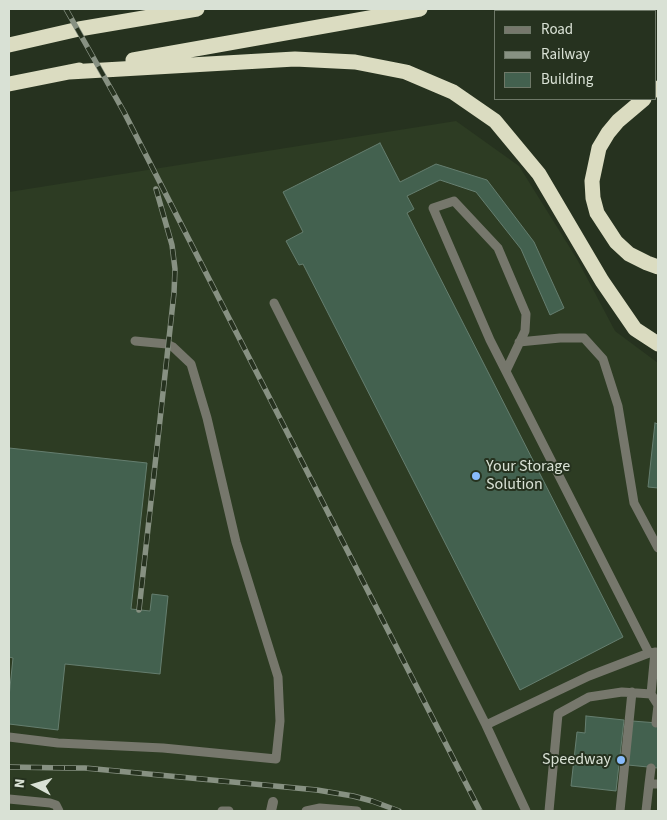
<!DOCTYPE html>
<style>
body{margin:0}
#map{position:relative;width:667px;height:820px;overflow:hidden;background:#26321f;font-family:"Source Sans 3",sans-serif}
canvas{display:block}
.frame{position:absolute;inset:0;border:10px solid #d9e1d5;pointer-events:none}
.legend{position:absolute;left:494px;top:10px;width:162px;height:90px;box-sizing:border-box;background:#26321f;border:1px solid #6e7868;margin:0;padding:6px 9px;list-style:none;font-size:15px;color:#d9e1d5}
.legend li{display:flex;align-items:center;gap:10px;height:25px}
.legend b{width:25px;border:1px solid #6e7868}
.north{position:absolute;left:10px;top:760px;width:50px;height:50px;-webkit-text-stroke:4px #26321f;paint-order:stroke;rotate:276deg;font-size:14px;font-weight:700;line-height:20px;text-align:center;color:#d9e1d5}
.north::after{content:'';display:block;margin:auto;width:18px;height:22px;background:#d9e1d5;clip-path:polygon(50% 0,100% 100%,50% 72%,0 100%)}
</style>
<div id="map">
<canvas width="667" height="820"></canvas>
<div class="frame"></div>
<ul class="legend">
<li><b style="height:6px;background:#76776c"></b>Road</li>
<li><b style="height:6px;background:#879182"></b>Railway</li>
<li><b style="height:14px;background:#43614f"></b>Building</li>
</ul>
<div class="north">N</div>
</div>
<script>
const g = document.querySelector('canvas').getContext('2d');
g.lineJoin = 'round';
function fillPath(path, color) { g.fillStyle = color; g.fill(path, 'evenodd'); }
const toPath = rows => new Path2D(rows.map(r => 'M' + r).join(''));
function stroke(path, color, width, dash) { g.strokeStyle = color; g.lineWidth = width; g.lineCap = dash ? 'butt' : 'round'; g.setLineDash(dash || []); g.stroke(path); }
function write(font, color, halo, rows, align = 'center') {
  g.font = font + ' "Source Sans 3",sans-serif'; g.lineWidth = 4; g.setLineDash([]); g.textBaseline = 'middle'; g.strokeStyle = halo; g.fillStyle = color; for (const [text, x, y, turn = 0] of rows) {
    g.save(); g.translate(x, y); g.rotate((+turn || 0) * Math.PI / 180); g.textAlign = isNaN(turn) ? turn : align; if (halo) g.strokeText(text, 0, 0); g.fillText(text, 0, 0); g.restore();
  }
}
const built = toPath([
 [456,121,519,166,577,259,615,331,658,363,658,811,9,811,9,192]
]);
const building = toPath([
 [380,143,400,182,436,164,487,180,534,242,564,308,550,315,521,249,476,192,440,180,407,196,414,209,407,213,623,637,520,690,303,264,299,265,286,241,303,232,283,192,380,143],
 [655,423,658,424,658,488,648,487,655,423],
 [9,448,147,463,131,609,150,611,152,594,168,596,160,674,65,664,58,730,9,724,9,697,13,658,9,657,9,448],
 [586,716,624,720,616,791,571,786,577,732,585,733,586,716],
 [632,721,658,723,658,768,628,765,632,721]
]);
const service = toPath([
 [274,303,486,725],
 [519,342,560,338,584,338,603,359,618,406,634,503,658,548],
 [506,371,525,331,526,314,498,248,454,201,433,208,490,340,649,653],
 [655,652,651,694,658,705],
 [656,723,658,705],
 [9,737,58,743,163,748,276,759,280,721,278,677,236,542,207,418,191,364,173,347,167,344,135,341],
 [649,784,651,768],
 [9,799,50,803,56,805,59,811],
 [222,811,229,811],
 [306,811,320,808,357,811],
 [526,811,486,725,589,676,649,653,658,652],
 [549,811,558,714,589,697,622,692,651,694],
 [620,811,632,692],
 [646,811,649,784,658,784]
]);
const minor = toPath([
 [271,811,273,802]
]);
const motorway = toPath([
 [9,45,79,29,197,9],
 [133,60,420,9],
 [69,72,295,59,355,62,406,72,453,92,495,121,539,174,602,281,635,329,658,344],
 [9,84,79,70],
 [656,90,658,88],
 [644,99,618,121,608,133,599,148,592,181,593,198,597,213,616,242,629,254,647,263,658,267]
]);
const rail = toPath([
 [66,9,124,112,480,811],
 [139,610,174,293,175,269,172,245,156,189],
 [9,767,67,768],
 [65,768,85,768,317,790,353,796,372,801,399,811]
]);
const markers = [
 [476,476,5,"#88bbfc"],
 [621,760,5,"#88bbfc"]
];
const poiNames = [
 ["Your Storage",486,467],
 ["Solution",486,485],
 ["Speedway",611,760,"right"]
];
fillPath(built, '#2d3c23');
fillPath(building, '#43614f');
stroke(building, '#657e6f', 1);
stroke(service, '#76776c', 9);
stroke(minor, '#76776c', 10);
stroke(motorway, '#dbdcc1', 15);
stroke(rail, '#879182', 5.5);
stroke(rail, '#26321f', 4, [11]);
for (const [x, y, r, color] of markers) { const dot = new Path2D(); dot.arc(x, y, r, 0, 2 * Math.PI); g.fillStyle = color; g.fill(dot); stroke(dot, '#26321f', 2); }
write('16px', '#d9e1d5', '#26321f', poiNames, 'left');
</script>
